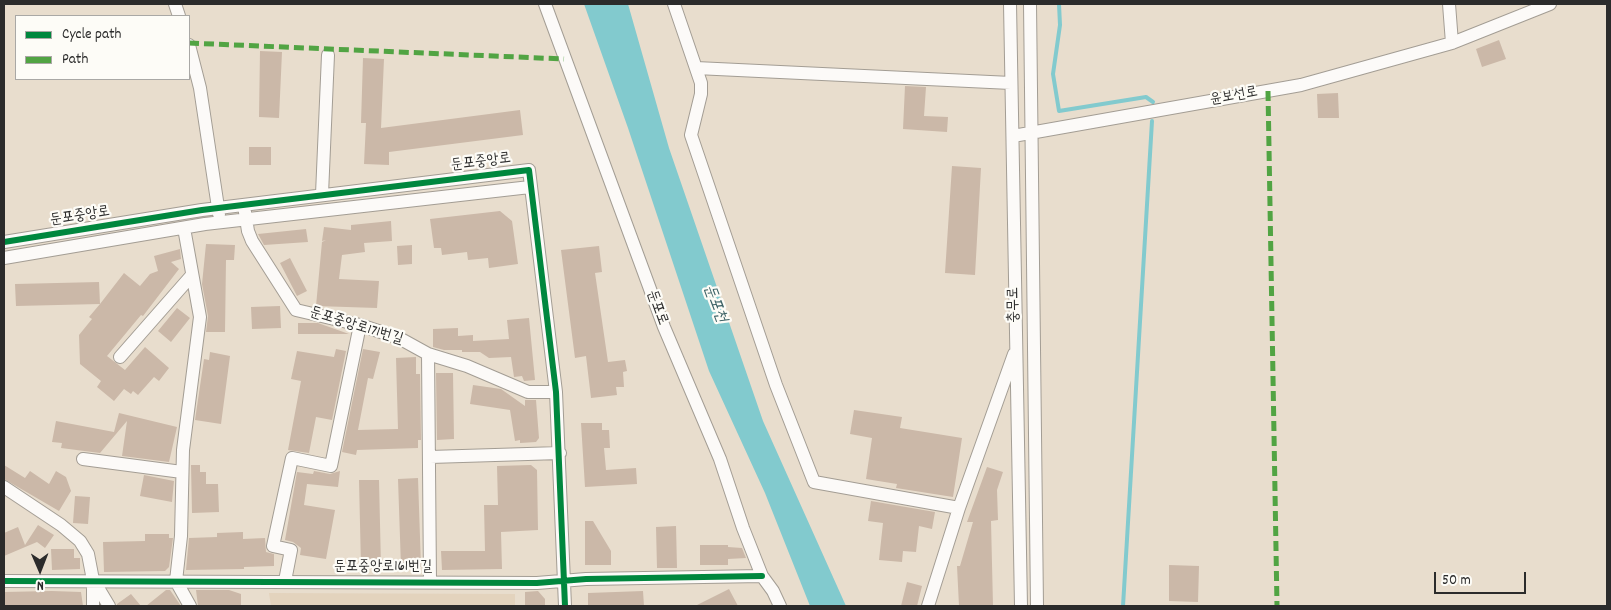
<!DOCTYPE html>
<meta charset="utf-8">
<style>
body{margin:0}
#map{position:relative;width:1611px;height:610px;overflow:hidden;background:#e8ddcd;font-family:Dekko,sans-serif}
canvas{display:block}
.frame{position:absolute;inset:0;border:5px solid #2b2b2b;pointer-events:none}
.legend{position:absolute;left:15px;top:15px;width:175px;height:65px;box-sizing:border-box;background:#fdfcf7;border:1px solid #a9a8a5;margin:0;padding:6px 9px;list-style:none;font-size:15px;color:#2b2b2b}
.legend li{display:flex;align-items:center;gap:10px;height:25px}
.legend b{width:25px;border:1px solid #a9a8a5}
.north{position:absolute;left:15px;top:545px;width:50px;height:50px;-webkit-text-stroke:4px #fdfcf7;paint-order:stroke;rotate:179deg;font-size:14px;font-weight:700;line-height:20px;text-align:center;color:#2b2b2b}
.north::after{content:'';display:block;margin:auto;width:18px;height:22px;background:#2b2b2b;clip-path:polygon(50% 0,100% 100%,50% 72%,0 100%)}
.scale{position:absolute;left:1434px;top:572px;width:92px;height:22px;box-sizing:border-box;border:2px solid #2b2b2b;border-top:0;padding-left:6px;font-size:15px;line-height:18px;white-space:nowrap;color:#2b2b2b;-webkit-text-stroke:4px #fdfcf7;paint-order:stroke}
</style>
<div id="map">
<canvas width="1611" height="610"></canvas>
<div class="frame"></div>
<ul class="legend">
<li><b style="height:6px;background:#00873e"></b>Cycle path</li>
<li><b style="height:6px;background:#51a443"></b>Path</li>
</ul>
<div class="north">N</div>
<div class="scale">50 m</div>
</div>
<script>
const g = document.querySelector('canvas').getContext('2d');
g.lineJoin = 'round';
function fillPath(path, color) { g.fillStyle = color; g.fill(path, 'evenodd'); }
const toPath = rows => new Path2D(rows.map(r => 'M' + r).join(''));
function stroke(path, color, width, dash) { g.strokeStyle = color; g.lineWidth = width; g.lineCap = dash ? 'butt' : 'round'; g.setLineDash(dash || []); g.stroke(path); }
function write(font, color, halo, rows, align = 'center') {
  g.font = font + ' Dekko,"Poor Story",sans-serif'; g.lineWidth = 4.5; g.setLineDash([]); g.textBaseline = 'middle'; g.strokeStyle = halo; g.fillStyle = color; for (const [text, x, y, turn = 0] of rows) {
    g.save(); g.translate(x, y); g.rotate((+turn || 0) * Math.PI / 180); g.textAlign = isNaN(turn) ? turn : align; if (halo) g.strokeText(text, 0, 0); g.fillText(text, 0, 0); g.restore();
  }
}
const built = toPath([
 [269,593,515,594,515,606,271,606]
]);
const water = toPath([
 [584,4,628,4,669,148,763,421,846,606,810,606,765,493,709,371,628,128]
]);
const stream = toPath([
 [1059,4,1060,25,1053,74,1059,111,1146,97,1153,102],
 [1123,606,1152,121]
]);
const building = toPath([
 [1499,40,1506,59,1482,67,1476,49],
 [260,51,282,52,279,118,259,117],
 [363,58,384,59,381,128,520,110,523,135,389,152,389,165,364,164,366,123,361,123],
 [905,86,926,87,924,116,948,117,947,132,903,129],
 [1338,93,1339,118,1318,118,1317,94],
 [249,147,271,147,271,165,249,165],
 [952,166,981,168,975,275,945,273],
 [500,211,512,221,518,264,489,268,488,258,468,260,467,252,442,255,441,248,434,248,430,219],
 [391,221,392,241,364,243,365,252,342,255,339,279,379,281,377,308,316,306,322,242,326,240,322,241,324,227,351,230,351,225],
 [306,229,308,242,264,245,258,234],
 [206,244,235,245,234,260,226,260,225,332,206,332,208,316,202,284],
 [412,245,412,264,398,265,397,246],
 [599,246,602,272,595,273,608,362,625,360,627,371,623,372,624,387,616,387,617,395,591,398,586,356,575,358,561,250],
 [180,249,181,259,171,262,179,269,143,316,141,315,107,356,125,370,145,347,169,368,159,381,154,377,138,395,133,391,131,394,124,389,114,401,97,387,101,381,80,364,79,335,92,319,89,317,100,304,16,306,15,284,99,282,100,304,124,273,140,286,150,274,158,271,154,256],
 [290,258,307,291,297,296,280,263],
 [280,306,281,328,252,329,251,307],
 [177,308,190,318,171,342,158,331],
 [529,318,535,380,524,381,522,376,514,377,511,357,489,358,480,352,462,352,462,350,444,350,433,347,433,329,458,328,458,336,473,335,473,341,509,339,507,320],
 [298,323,318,323,349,334,298,334],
 [336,349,346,351,332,420,316,417,309,453,288,450,301,381,291,379,297,351,334,357],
 [363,349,380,352,373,379,368,378,358,430,398,429,396,358,416,357,416,374,420,374,421,440,418,440,418,448,357,450,356,455,342,452],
 [210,352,230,356,221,424,195,420,204,359,209,360],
 [436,373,453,373,454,439,437,440],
 [473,385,501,389,525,406,525,400,536,400,539,438,536,442,520,443,520,440,515,441,510,410,470,404],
 [854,410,902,417,900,428,962,438,953,497,896,488,897,484,866,479,872,438,850,434],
 [119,413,177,427,169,462,122,456,127,421,100,453,61,448,62,443,52,442,56,421,114,432],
 [581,423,602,423,602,430,609,430,610,448,604,448,606,470,636,468,637,484,585,487],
 [4,465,25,478,30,471,49,484,56,471,66,477,71,491,59,511,4,479],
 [191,465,200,465,200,472,206,472,206,484,218,484,219,512,192,513],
 [531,465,537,470,538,530,501,532,502,569,442,570,441,551,485,551,484,505,498,505,497,466],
 [987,467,1003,472,997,490,998,520,991,521,993,606,959,606,957,566,960,566,973,522,967,522],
 [314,471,330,474,340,471,338,487,307,484,304,505,335,510,326,559,300,555,301,548,293,542,285,540,297,472,313,474],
 [144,475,174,481,172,502,140,496],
 [418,478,421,567,401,567,398,479],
 [359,480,379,480,381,567,361,567],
 [75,496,90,497,88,524,73,523],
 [871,501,935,512,932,529,919,526,916,552,903,551,902,562,879,560,883,523,868,521],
 [585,521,593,521,611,551,611,565,585,565],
 [38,525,54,535,45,548,37,542,4,556,4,533,18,527,25,545],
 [676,526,677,568,657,568,656,527],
 [243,532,243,539,265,538,266,552,274,554,274,566,244,567,244,569,186,570,189,538,217,537,217,533],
 [145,534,169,534,169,538,173,538,169,567,165,571,104,572,103,542,145,541],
 [700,545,728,545,728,547,742,548,746,558,728,559,728,565,700,565],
 [51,549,74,549,74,558,80,558,80,569,52,570],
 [1169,565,1199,566,1198,602,1169,601],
 [907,582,922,586,917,606,901,606],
 [729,589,738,606,695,606],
 [166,590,170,590,181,606,146,606],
 [196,590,229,590,241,594,241,606,198,606],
 [52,591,81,592,83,606,4,606,4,592],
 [538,591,545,599,545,606,525,606,525,592],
 [643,591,644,606,588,606,588,593],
 [131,594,141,606,117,606,117,604]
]);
const minor = toPath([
 [175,4,179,16],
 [545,4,664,327,720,459,743,528,762,576,773,591,780,606],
 [674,4,701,83,701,94,691,135,776,385,814,482,959,508],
 [1010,4,1021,606],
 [1030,4,1037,606],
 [1449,4,1452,43],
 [189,45,200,88,219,214],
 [696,68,1011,83],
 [1013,136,1301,85,1452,43,1550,4],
 [322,194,328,55],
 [245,212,248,231,252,241,296,310,360,325,399,338,428,354,467,366,528,392,556,392],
 [184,228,200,317,183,450,181,536,176,581,190,606],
 [4,242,202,210,529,170,556,392,565,606],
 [4,258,205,224,530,187],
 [428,354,430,581],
 [120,357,192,275],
 [430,457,560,453],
 [83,459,182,472],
 [4,487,61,525,80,541,88,554,93,580,93,606],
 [4,581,537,583,586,579,762,576],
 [94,581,109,606],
 [285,581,291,550,273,546,292,458,331,466,360,325],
 [928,606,959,508,1014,354]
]);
const quiet = toPath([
 [189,43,564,59],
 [1268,91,1277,606]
]);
const cycleway = toPath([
 [4,242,202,210,529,170,556,392,565,606],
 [4,581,537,583,586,579,762,576]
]);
const streetNames = [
 ["윤보선로",1234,97,-10],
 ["둔포중앙로",481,163,-7],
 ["둔포중앙로",80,217,-9],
 ["충무로",1015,305,-91],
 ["둔포로",656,308,70],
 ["둔포중앙로171번길",356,327,17],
 ["둔포중앙로161번길",383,568]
];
const waterNames = [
 ["둔포천",714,304,69]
];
fillPath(built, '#e3d3bd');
fillPath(water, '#82cace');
stroke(stream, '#82cace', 4);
fillPath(building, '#cbb8a8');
stroke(minor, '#a39d94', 14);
stroke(minor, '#fcfaf8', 12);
stroke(quiet, '#51a443', 5, [10, 5]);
stroke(cycleway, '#00873e', 6);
write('15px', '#2b2b2b', '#fdfcf7', streetNames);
write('italic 16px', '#3a6064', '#fdfcf7', waterNames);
</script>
